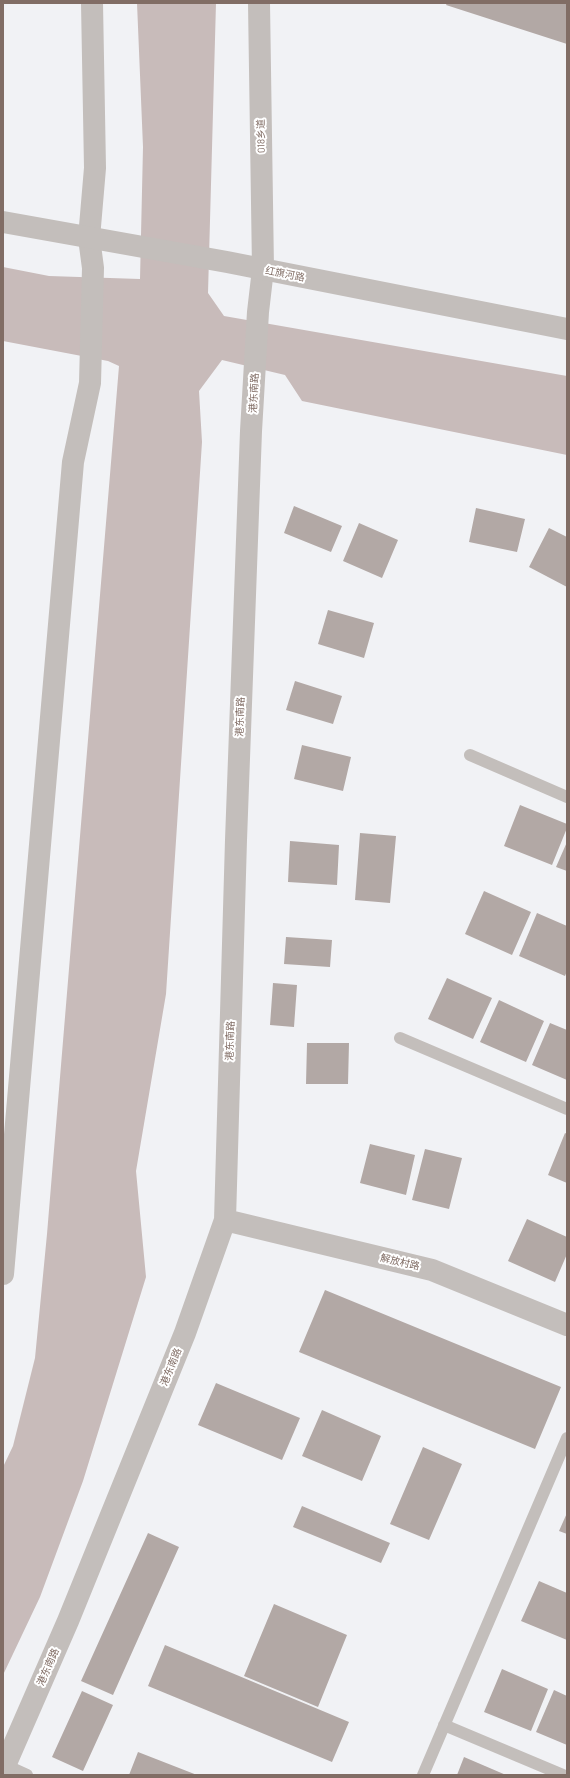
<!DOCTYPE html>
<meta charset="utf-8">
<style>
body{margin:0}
#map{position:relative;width:570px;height:1778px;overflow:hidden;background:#f1f2f5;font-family:Barlow,sans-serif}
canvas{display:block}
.frame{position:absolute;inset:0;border:4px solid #816d65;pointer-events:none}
</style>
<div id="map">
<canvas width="570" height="1778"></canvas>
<div class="frame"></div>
</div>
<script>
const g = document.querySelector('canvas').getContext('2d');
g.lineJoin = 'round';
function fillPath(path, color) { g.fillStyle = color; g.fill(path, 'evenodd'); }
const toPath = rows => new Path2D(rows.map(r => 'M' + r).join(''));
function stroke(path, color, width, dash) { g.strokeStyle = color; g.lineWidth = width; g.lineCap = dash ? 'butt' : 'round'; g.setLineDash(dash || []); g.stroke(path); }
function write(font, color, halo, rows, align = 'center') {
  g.font = font + ' Barlow,"Noto Sans SC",sans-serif'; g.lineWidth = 4; g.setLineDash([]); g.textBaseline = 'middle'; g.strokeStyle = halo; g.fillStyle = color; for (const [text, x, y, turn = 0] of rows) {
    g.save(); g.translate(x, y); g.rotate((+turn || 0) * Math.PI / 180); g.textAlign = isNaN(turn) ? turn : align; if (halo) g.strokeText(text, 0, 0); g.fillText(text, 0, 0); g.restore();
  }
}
const water = toPath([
 [137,3,216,3,208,293,224,316,567,376,567,455,302,401,285,375,222,360,199,391,202,442,166,994,136,1171,146,1277,83,1481,40,1597,3,1675,3,1467,13,1446,35,1358,47,1234,119,366,108,361,3,341,3,267,49,276,140,279,143,147]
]);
const building = toPath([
 [447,3,567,3,567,44,446,5],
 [294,506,342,526,331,552,284,533],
 [476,508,525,519,517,552,469,542],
 [359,523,398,540,382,578,343,561],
 [549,528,567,537,567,587,529,567],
 [328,610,374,623,364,658,318,644],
 [295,681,342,696,333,724,286,710],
 [302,745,351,757,343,791,294,779],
 [520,805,567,824,567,828,552,865,504,846],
 [360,833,396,836,390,903,355,900],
 [290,841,339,845,337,885,288,882],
 [567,842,567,871,556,867],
 [484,891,531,912,512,955,465,934],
 [537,913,567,926,567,971,565,976,519,956],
 [286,937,332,940,330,967,284,964],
 [447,978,492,998,473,1039,428,1019],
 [273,983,297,985,294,1027,270,1025],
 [499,1000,544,1021,526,1062,480,1042],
 [550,1023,567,1030,567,1080,532,1065],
 [307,1043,349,1043,348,1084,306,1084],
 [565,1133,567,1134,567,1183,548,1175],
 [370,1144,415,1155,406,1195,360,1183],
 [425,1149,462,1158,449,1209,412,1200],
 [527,1219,567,1237,567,1254,555,1282,508,1261],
 [325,1290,561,1387,535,1449,299,1352],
 [216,1383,300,1418,282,1460,198,1425],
 [322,1410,381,1436,362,1481,302,1456],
 [423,1447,462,1464,429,1540,390,1524],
 [302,1506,390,1543,381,1563,293,1527],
 [567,1513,567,1534,559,1531],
 [148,1533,179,1547,113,1695,81,1681],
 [539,1581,567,1593,567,1640,521,1621],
 [274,1604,347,1635,318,1707,244,1676],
 [165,1645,349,1722,332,1762,148,1686],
 [502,1669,548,1689,531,1731,484,1712],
 [554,1690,567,1696,567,1745,536,1732],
 [82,1691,113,1705,83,1771,52,1757],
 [138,1752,197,1775,129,1775],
 [464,1757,506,1775,457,1775]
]);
const service = toPath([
 [470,755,567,797],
 [400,1038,567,1109],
 [444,1725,563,1775],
 [5,1765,27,1775],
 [423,1775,567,1438]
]);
const minor = toPath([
 [225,1220,432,1270,567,1325],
 [3,1274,73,462,90,383,93,268,89,238,95,168,92,3],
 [3,1770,68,1621,185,1333,225,1220,236,840,251,431,258,312,263,269]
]);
const tertiary = toPath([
 [259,3,263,269],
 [3,222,227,262,567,329]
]);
const streetNames = [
 ["018乡道",261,136,-91],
 ["红旗河路",285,274,11],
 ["港东南路",254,393,-87],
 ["港东南路",240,717,-88],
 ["港东南路",230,1041,-88],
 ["解放村路",400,1262,13],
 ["港东南路",171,1367,-68],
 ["港东南路",48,1667,-66]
];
fillPath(water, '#c8bbba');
fillPath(building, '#b2a8a5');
stroke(service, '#c3bebb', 12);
stroke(minor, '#c3bebb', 22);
stroke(tertiary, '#c3bebb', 22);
write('10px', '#816d65', '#fff', streetNames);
</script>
